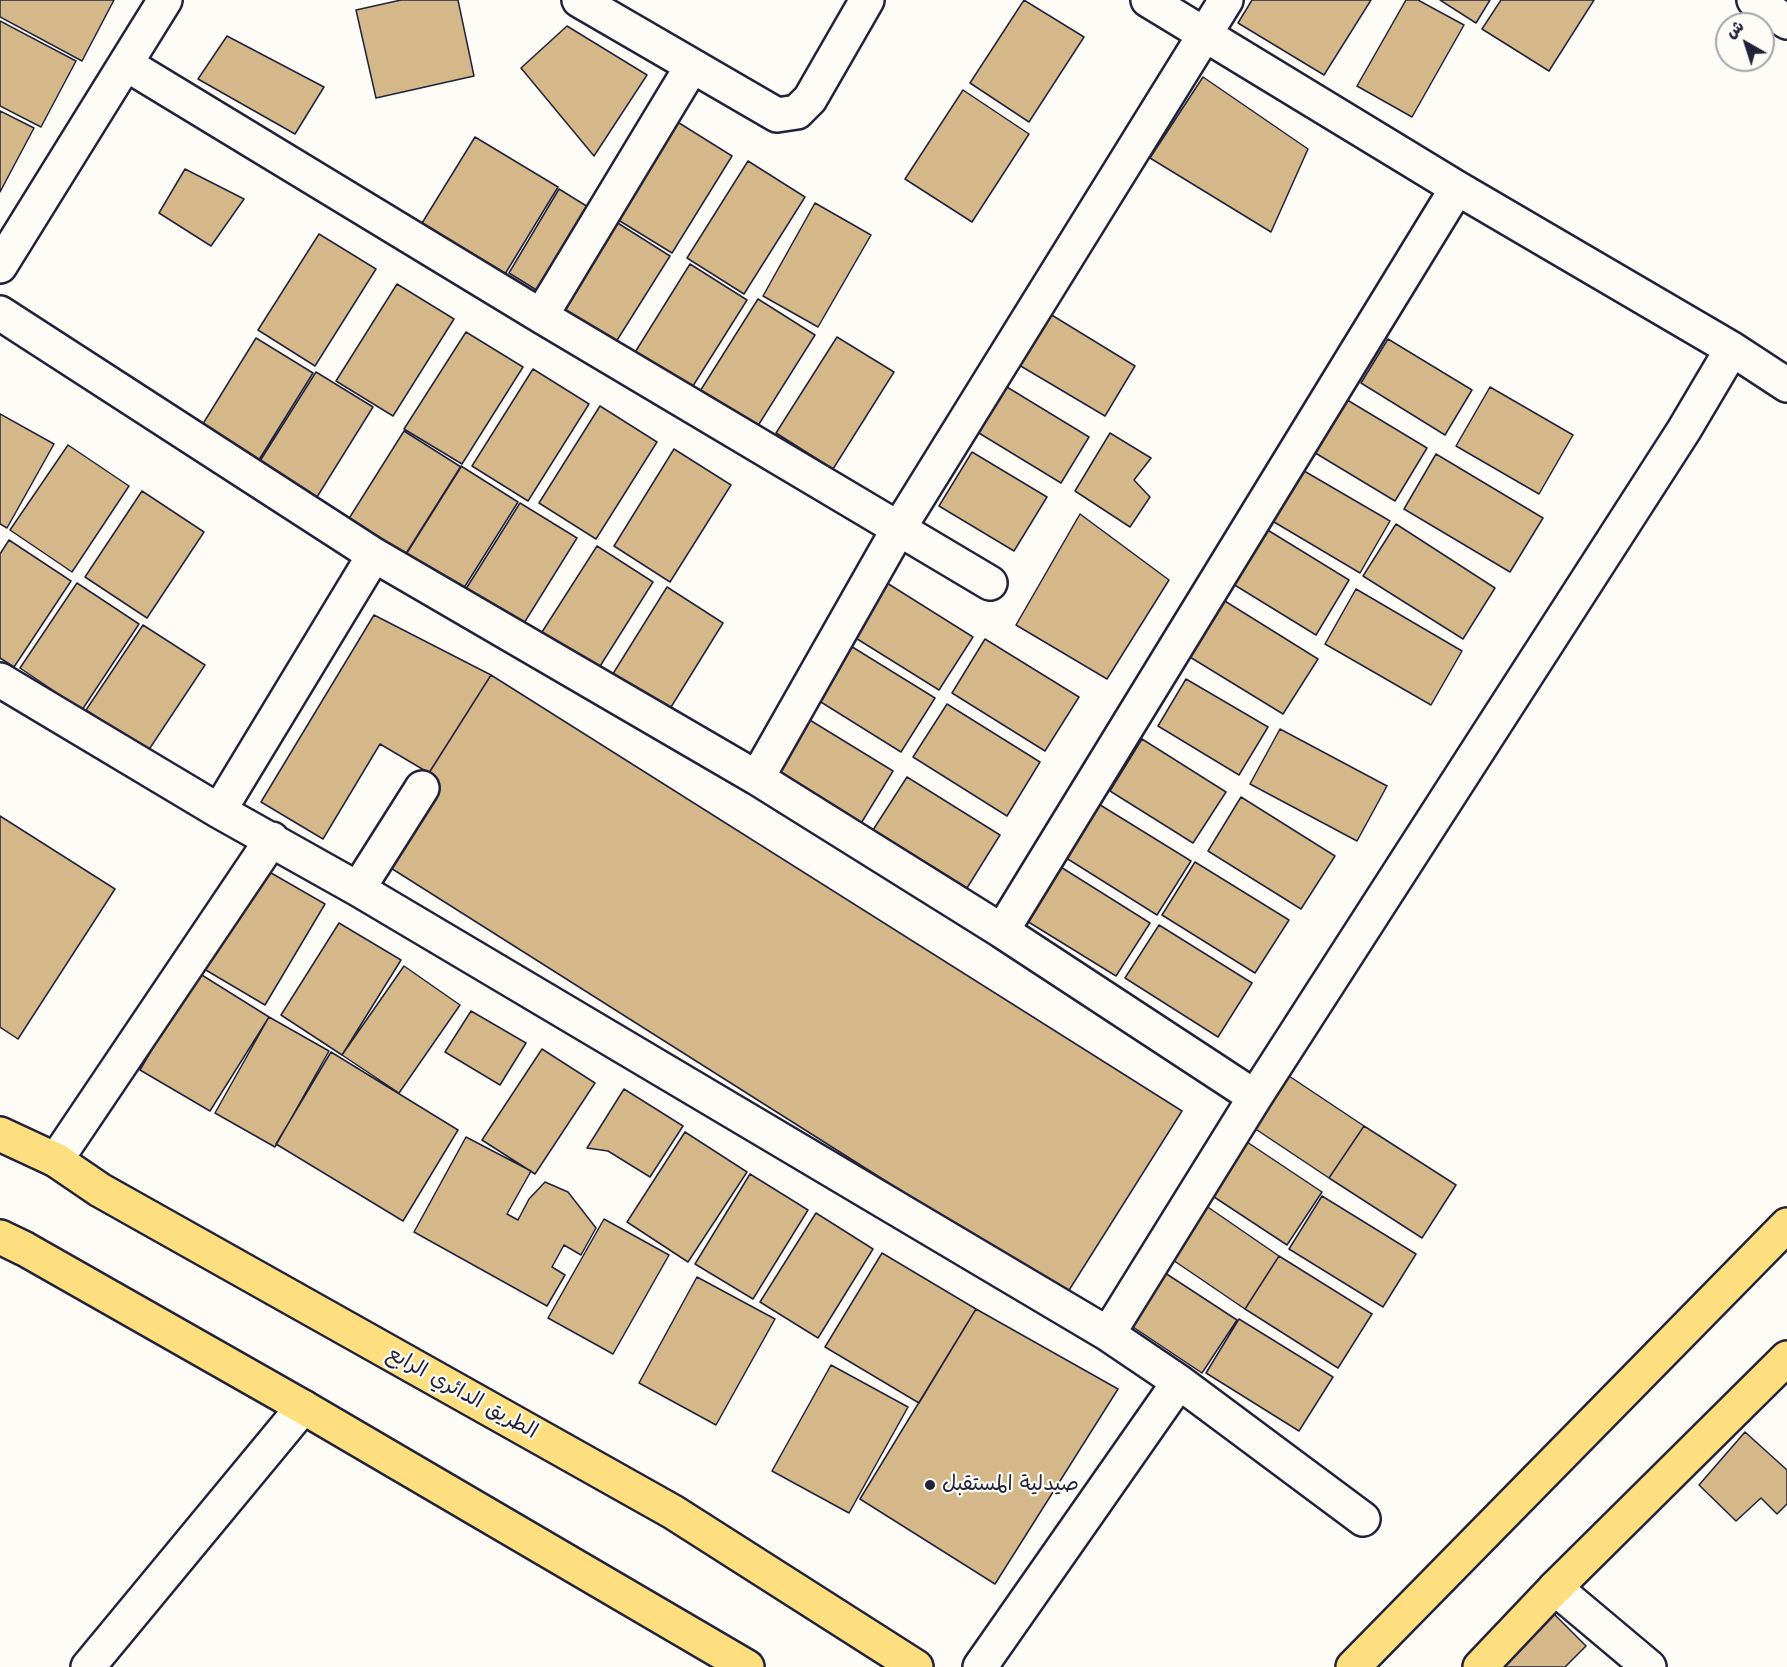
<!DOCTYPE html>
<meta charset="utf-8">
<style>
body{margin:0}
#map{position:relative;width:1787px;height:1667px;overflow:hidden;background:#fdfcf7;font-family:"Shantell Sans","Playpen Sans Arabic",sans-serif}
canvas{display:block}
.north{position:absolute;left:1715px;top:12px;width:60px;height:60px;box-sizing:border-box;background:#fdfcf7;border:2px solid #a5a5ac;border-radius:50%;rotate:321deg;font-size:16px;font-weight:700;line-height:24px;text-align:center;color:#22223b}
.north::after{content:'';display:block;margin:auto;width:21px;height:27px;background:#22223b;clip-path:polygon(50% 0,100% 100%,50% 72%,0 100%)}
</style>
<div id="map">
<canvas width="1787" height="1667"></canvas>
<div class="north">ش</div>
</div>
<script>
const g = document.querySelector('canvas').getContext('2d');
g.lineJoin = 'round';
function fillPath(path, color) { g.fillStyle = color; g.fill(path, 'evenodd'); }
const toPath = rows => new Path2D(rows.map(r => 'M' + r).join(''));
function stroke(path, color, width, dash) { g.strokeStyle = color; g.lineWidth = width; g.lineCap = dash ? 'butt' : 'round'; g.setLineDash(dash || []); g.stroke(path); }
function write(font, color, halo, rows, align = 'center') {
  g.font = font + ' "Shantell Sans","Playpen Sans Arabic",sans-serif'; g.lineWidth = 4.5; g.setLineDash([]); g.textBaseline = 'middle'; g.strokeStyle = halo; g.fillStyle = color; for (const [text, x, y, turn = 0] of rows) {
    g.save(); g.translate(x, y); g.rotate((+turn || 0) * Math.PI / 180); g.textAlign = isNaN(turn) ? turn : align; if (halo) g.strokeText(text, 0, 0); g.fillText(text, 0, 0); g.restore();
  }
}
const building = toPath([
 [0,0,114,0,82,61,0,17,0,0],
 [401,0,458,0,474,76,376,98,356,10,401,0],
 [1024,0,1084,37,1029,122,970,83,1024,0],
 [1252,0,1371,0,1324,75,1238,23,1252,0],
 [1406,0,1418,0,1464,25,1412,117,1357,86,1406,0],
 [1440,0,1490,0,1476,23,1440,0],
 [1501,0,1594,0,1549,71,1482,29,1501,0],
 [0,21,76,61,41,127,0,106,0,21],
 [567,26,647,75,594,156,521,68,567,26],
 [227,36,324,87,295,134,198,79,227,36],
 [1203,77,1308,149,1271,232,1150,158,1203,77],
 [963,90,1029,134,972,222,905,179,963,90],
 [0,111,34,128,0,192,0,111],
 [676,121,732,156,672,253,615,218,676,121],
 [475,137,558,187,502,279,419,228,475,137],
 [748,161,805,197,744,294,687,258,748,161],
 [185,169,244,199,211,246,159,213,185,169],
 [559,189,593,210,543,294,509,273,559,189],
 [815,203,871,235,818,327,763,296,815,203],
 [613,220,670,256,609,353,552,318,613,220],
 [319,234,376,269,315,366,258,330,319,234],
 [690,264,747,300,686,397,629,362,690,264],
 [397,284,454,319,393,416,336,381,397,284],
 [758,299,815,335,754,432,697,396,758,299],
 [1050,314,1135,366,1105,416,1019,365,1050,314],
 [466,332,523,367,462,464,404,429,466,332],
 [837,337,894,372,833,469,776,433,837,337],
 [256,338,313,373,252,471,196,435,256,338],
 [1388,339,1472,390,1445,435,1361,383,1388,339],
 [533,369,589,404,528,501,472,466,533,369],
 [316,372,373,407,312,505,255,469,316,372],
 [1002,384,1089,437,1061,483,974,430,1002,384],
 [1490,387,1573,435,1539,494,1456,446,1490,387],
 [1344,398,1427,448,1395,501,1312,451,1344,398],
 [600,406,657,442,596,539,539,503,600,406],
 [0,414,54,444,7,528,0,524,0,414],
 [404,431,461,467,400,564,343,528,404,431],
 [1110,433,1151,458,1134,480,1150,497,1130,527,1075,491,1110,433],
 [68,445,129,486,72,572,10,530,68,445],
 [674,449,731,485,670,582,614,546,674,449],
 [972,452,1047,497,1014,551,939,506,972,452],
 [1436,454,1543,518,1510,572,1404,509,1436,454],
 [461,466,518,502,457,599,400,563,461,466],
 [1299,468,1390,521,1360,573,1269,519,1299,468],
 [142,491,204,532,147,618,85,577,142,491],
 [520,503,577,538,516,636,459,600,520,503],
 [1080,514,1169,580,1107,679,1016,625,1080,514],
 [1396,524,1495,588,1463,639,1363,576,1396,524],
 [1266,529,1349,580,1316,635,1233,584,1266,529],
 [9,540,71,581,14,667,0,658,0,554,9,540],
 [597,546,653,582,592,679,535,643,597,546],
 [879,578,973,637,939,690,846,632,879,578],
 [77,583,139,624,82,710,20,668,77,583],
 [667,587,723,623,663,720,606,685,667,587],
 [1356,589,1462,651,1431,705,1325,644,1356,589],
 [1220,598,1318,659,1283,714,1185,654,1220,598],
 [374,615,491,675,429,773,380,744,323,839,261,802,374,615],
 [143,625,205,665,148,751,86,710,143,625],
 [985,639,1079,697,1045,751,952,693,985,639],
 [841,640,935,698,901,752,808,694,841,640],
 [491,675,1182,1111,1066,1295,375,858,491,675],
 [1186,679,1268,727,1239,775,1158,726,1186,679],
 [947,704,1040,762,1007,816,913,757,947,704],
 [800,714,893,771,860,825,766,767,800,714],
 [1280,729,1387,786,1357,841,1250,784,1280,729],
 [1142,739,1226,792,1193,843,1110,791,1142,739],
 [907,777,1000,835,967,888,873,830,907,777],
 [1241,797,1335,856,1301,909,1208,851,1241,797],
 [1097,803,1191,861,1157,915,1063,856,1097,803],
 [0,816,115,889,18,1039,0,1027,0,816],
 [1195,862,1289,920,1255,973,1162,915,1195,862],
 [1056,864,1150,923,1116,976,1022,918,1056,864],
 [259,866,325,904,265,1005,199,966,259,866],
 [339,923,401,960,342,1055,281,1015,339,923],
 [1159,925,1252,983,1218,1037,1125,978,1159,925],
 [404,966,460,1005,399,1093,342,1055,404,966],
 [197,972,269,1017,210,1111,140,1070,197,972],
 [471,1011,526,1043,500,1085,445,1052,471,1011],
 [269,1017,329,1051,275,1147,215,1113,269,1017],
 [542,1049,595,1083,535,1174,482,1140,542,1049],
 [331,1052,458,1130,403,1221,276,1144,331,1052],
 [1283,1072,1364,1126,1329,1178,1248,1124,1283,1072],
 [624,1089,683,1126,650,1177,608,1151,587,1148,624,1089],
 [1364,1126,1456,1185,1422,1238,1329,1178,1364,1126],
 [685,1132,747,1172,688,1262,627,1222,685,1132],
 [466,1137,531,1171,507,1214,518,1220,529,1199,545,1182,568,1192,596,1228,581,1255,564,1245,552,1267,565,1275,547,1306,414,1232,466,1137],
 [1241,1138,1322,1192,1287,1245,1205,1191,1241,1138],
 [750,1174,808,1210,753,1299,695,1264,750,1174],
 [1322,1196,1416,1254,1383,1307,1289,1249,1322,1196],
 [1199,1201,1279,1256,1245,1309,1164,1254,1199,1201],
 [816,1213,873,1249,818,1338,760,1302,816,1213],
 [604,1219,669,1255,613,1354,548,1318,604,1219],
 [882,1253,976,1309,919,1403,825,1347,882,1253],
 [1279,1256,1372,1314,1338,1368,1245,1309,1279,1256],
 [1156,1267,1237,1320,1202,1373,1121,1319,1156,1267],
 [697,1277,775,1319,716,1425,639,1383,697,1277],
 [976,1309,1118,1389,995,1584,860,1499,976,1309],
 [1239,1319,1333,1377,1299,1431,1206,1373,1239,1319],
 [831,1365,908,1407,849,1513,772,1471,831,1365],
 [1745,1432,1787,1470,1787,1504,1777,1514,1761,1498,1736,1521,1699,1485,1745,1432],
 [1552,1612,1586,1646,1565,1667,1499,1667,1552,1612]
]);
const minor = toPath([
 [579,0,777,115,797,112,810,99,867,0],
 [1148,0,1457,188,1732,349,1787,385],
 [1754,0,1787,22],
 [126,64,541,316,990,583],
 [0,266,165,0],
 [0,313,374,555,757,778,1002,931,1255,1097],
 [541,316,692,66],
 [0,680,219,811,358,889,1108,1334,1179,1382,1363,1519],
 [757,778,899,528,1226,0],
 [219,811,374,555],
 [358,889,422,788],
 [1002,931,1457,188],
 [56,1160,272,839],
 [1108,1334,1255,1097,1684,430,1732,349],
 [1555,1588,1649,1667],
 [88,1667,303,1407],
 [980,1667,1179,1382]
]);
const major = toPath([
 [0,1134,56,1160,100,1190,673,1512,916,1667],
 [0,1237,25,1249,303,1407,747,1667],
 [1353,1667,1787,1225],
 [1480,1667,1555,1588,1787,1358]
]);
const markers = [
 [930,1485,6,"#22223b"]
];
const streetNames = [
 ["الطريق الدائري الرابع",462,1393,29]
];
const poiNames = [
 ["صيدلية المستقبل",942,1485]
];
fillPath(building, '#d5b88a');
stroke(building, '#22223b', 1.5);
stroke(minor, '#22223b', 38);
stroke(major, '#22223b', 38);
stroke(minor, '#fdfcf7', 33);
stroke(major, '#fddf80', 33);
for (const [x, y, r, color] of markers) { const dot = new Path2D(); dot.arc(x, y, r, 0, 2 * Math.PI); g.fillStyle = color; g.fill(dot); stroke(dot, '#fdfcf7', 2); }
write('21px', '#22223b', '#fdfcf7', streetNames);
write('21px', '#22223b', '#fdfcf7', poiNames, 'left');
</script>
